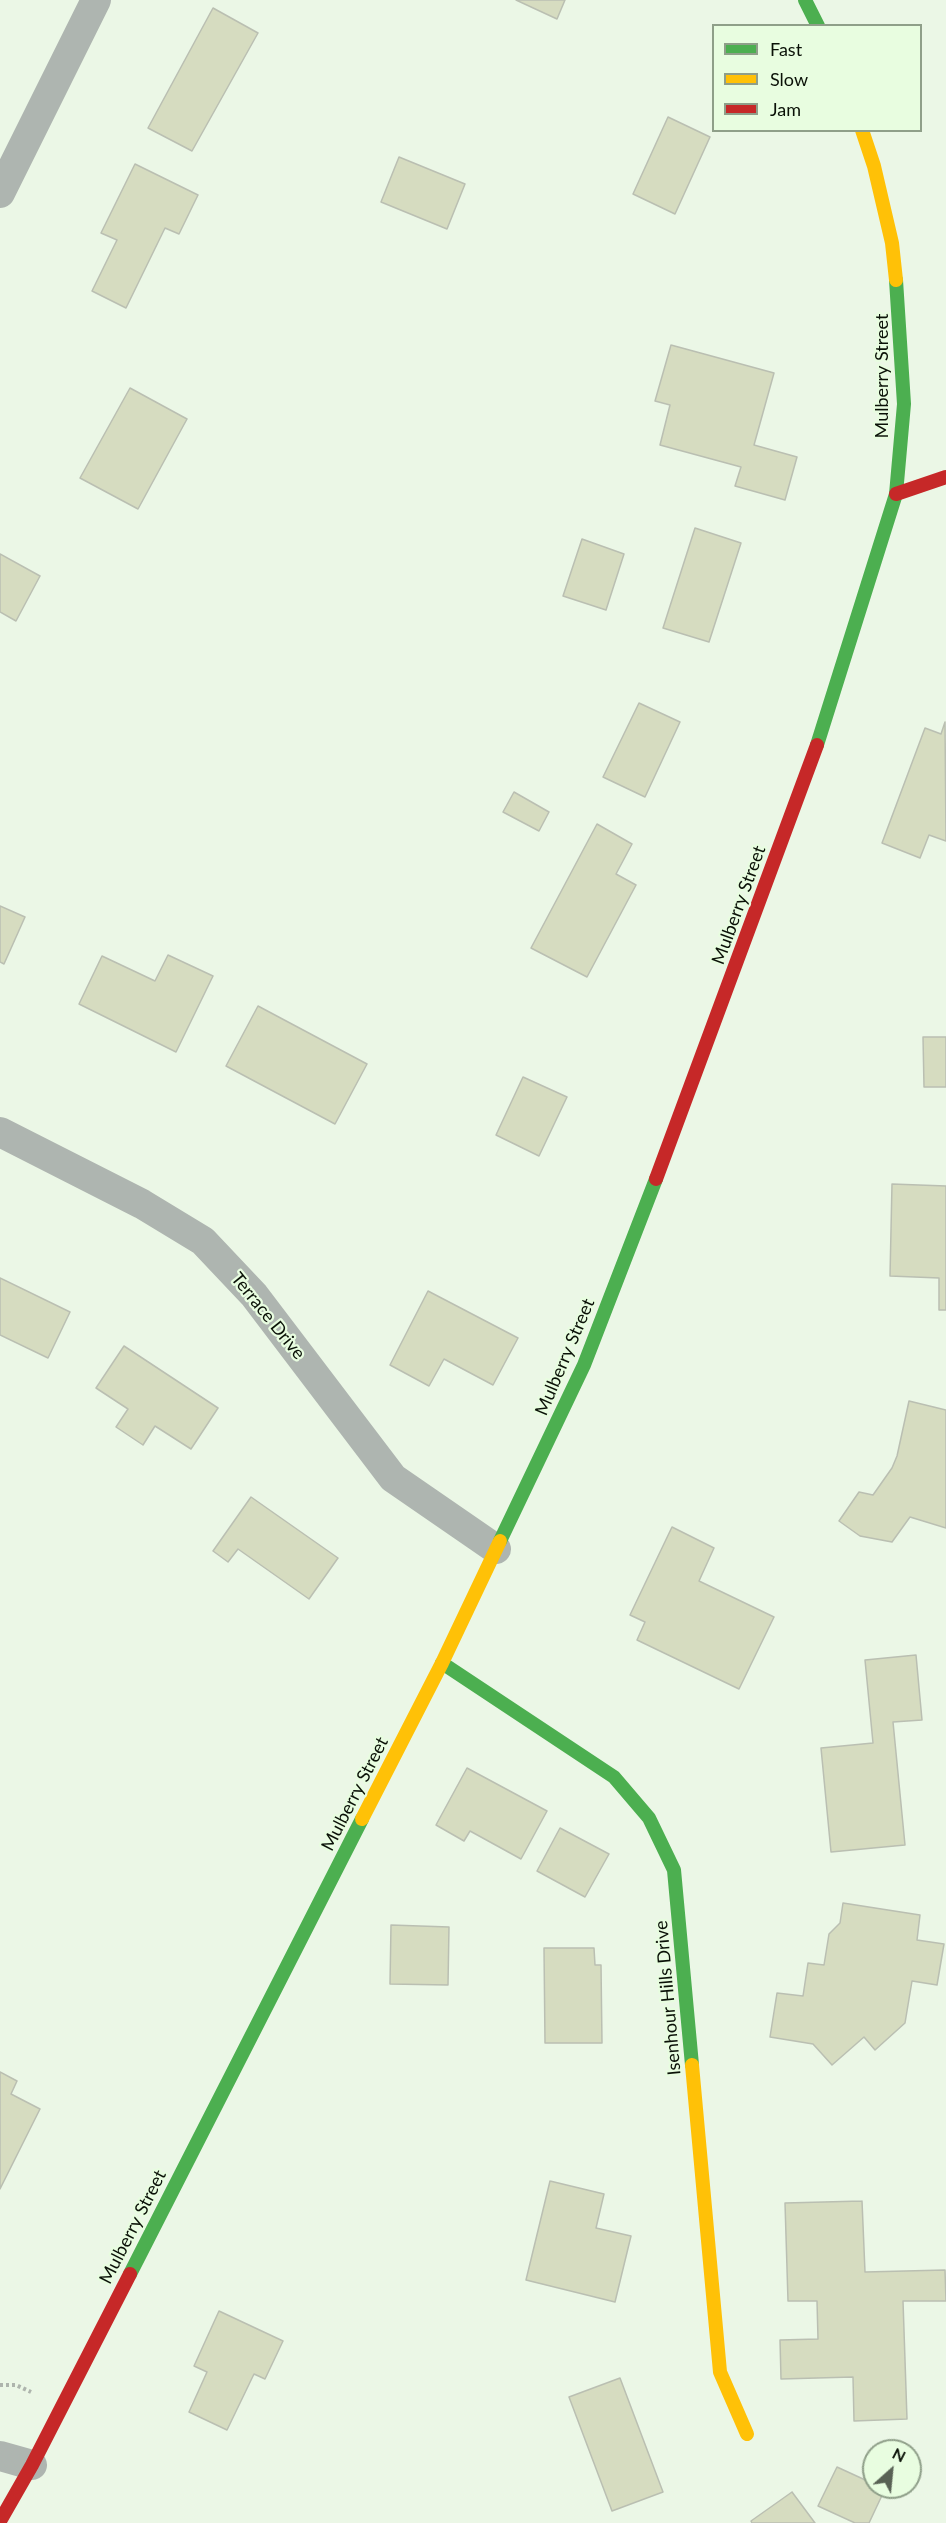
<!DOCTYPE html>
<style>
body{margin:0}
#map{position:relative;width:946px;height:2523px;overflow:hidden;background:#ebf7e6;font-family:Lato,sans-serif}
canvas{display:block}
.legend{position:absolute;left:712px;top:24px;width:210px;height:108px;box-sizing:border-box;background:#e8fde0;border:2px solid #8f9f89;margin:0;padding:8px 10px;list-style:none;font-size:18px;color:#0a1107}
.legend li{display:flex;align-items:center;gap:12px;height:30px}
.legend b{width:30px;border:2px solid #8f9f89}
.north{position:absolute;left:862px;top:2439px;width:60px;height:60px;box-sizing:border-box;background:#e8fde0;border:2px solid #8f9f89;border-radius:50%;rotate:27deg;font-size:16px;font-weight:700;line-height:24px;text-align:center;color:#0a1107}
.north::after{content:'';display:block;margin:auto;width:21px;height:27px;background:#596255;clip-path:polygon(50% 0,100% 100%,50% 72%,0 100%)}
</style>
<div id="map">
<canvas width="946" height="2523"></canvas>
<ul class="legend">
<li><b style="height:8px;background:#4caf50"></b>Fast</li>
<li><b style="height:8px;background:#ffc107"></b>Slow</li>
<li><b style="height:8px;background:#c62828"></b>Jam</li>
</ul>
<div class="north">N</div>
</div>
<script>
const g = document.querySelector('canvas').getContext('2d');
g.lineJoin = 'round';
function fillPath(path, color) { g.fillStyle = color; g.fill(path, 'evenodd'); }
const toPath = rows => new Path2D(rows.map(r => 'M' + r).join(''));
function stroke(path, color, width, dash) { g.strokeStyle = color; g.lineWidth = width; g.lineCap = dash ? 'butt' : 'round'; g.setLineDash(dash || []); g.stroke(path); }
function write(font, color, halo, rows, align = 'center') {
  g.font = font + ' Lato,sans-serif'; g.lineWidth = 4.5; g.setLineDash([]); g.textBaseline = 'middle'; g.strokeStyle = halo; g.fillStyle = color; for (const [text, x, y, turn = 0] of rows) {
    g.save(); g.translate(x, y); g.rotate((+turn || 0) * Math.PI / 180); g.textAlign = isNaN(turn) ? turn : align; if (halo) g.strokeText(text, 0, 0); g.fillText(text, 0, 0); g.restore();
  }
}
const building = toPath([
 [516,0,565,0,557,19,516,0],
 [213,8,258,33,192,151,148,128,213,8],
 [668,117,710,137,675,214,633,194,668,117],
 [399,157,465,184,447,229,381,202,399,157],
 [135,164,198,195,179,234,165,228,126,308,92,291,117,240,101,233,135,164],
 [671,345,774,373,754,445,797,457,785,500,735,486,741,467,660,445,670,405,655,401,671,345],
 [130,388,187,419,138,509,80,478,130,388],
 [695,528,741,543,709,642,663,628,695,528],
 [582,539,624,554,606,610,563,596,582,539],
 [0,554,40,576,16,621,0,612,0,554],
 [639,703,680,722,645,797,603,777,639,703],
 [945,722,946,841,929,835,920,858,882,843,925,728,941,734,945,722],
 [514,792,549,812,539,831,503,812,514,792],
 [597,824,632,844,616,874,636,885,587,977,531,948,597,824],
 [0,906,25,917,4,964,0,962,0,906],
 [168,955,213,976,176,1052,79,1004,102,956,155,981,168,955],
 [258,1006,367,1064,335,1124,226,1066,258,1006],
 [923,1037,946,1037,946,1087,924,1087,923,1037],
 [523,1077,567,1097,539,1156,496,1135,523,1077],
 [892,1184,946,1186,946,1310,939,1310,939,1278,890,1276,892,1184],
 [0,1278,70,1312,48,1358,0,1335,0,1278],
 [428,1291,518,1338,493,1385,444,1359,429,1386,390,1365,428,1291],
 [124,1346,218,1408,191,1449,155,1426,143,1445,116,1427,128,1409,96,1388,124,1346],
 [909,1401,946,1410,946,1528,910,1517,892,1542,860,1536,839,1521,859,1492,873,1495,892,1468,897,1456,909,1401],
 [251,1497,338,1558,309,1599,238,1549,228,1562,213,1551,251,1497],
 [672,1527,714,1548,699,1581,774,1617,739,1689,637,1640,645,1622,630,1615,672,1527],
 [916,1655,922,1720,893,1722,905,1845,831,1852,821,1748,873,1743,865,1660,916,1655],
 [467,1768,547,1811,521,1859,470,1831,464,1841,436,1825,467,1768],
 [560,1828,609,1854,585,1897,537,1871,560,1828],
 [843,1903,920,1915,917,1940,944,1944,937,1985,912,1981,905,2023,875,2050,864,2037,832,2065,813,2044,770,2037,777,1993,803,1996,808,1963,824,1965,829,1934,840,1923,843,1903],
 [391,1925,449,1927,448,1985,390,1984,391,1925],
 [544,1948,594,1948,595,1965,601,1965,602,2043,545,2043,544,1948],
 [0,2072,17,2081,11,2094,40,2109,0,2189,0,2072],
 [550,2181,604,2194,596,2228,631,2236,615,2302,526,2280,550,2181],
 [862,2201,865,2272,945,2270,946,2301,903,2301,907,2419,854,2421,853,2377,781,2379,780,2340,818,2339,817,2301,788,2301,785,2203,862,2201],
 [219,2311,283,2341,265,2379,254,2374,227,2430,189,2412,207,2372,194,2366,219,2311],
 [620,2378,663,2492,612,2511,569,2397,620,2378],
 [837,2467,874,2484,874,2487,885,2489,869,2523,855,2523,818,2506,837,2467],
 [792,2492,815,2523,752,2523,751,2521,792,2492]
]);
const path = toPath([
 [0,2385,16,2385,31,2392]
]);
const street = toPath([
 [0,193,96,0],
 [0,1132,142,1204,203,1241,254,1295,393,1478,496,1549],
 [0,2456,32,2465]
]);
const fast = toPath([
 [805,0,818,26],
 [817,745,896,494,904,404,896,280],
 [500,1541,584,1365,656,1179],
 [442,1663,614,1777,649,1818,674,1870,692,2065],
 [130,2274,362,1819]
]);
const slow = toPath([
 [862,130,874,166,892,243,896,280],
 [362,1819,442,1663,500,1541],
 [692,2065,720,2372,747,2434]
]);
const jam = toPath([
 [896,494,946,477],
 [656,1179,817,745],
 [0,2521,32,2465,130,2274]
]);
const streetNames = [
 ["Mulberry Street",882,376,-90],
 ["Mulberry Street",739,905,-70],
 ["Terrace Drive",268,1316,51],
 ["Mulberry Street",565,1357,-67],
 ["Mulberry Street",355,1794,-63],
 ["Isenhour Hills Drive",668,1998,-95],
 ["Mulberry Street",133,2227,-63]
];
fillPath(building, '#d6dcc0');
stroke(building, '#babfb2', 1.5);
stroke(path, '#aeb5ad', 4, [3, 3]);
stroke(street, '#aeb5b0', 30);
stroke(fast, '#4caf50', 14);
stroke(slow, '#ffc107', 14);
stroke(jam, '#c62828', 14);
write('18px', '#0a1107', '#e8fde0', streetNames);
</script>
